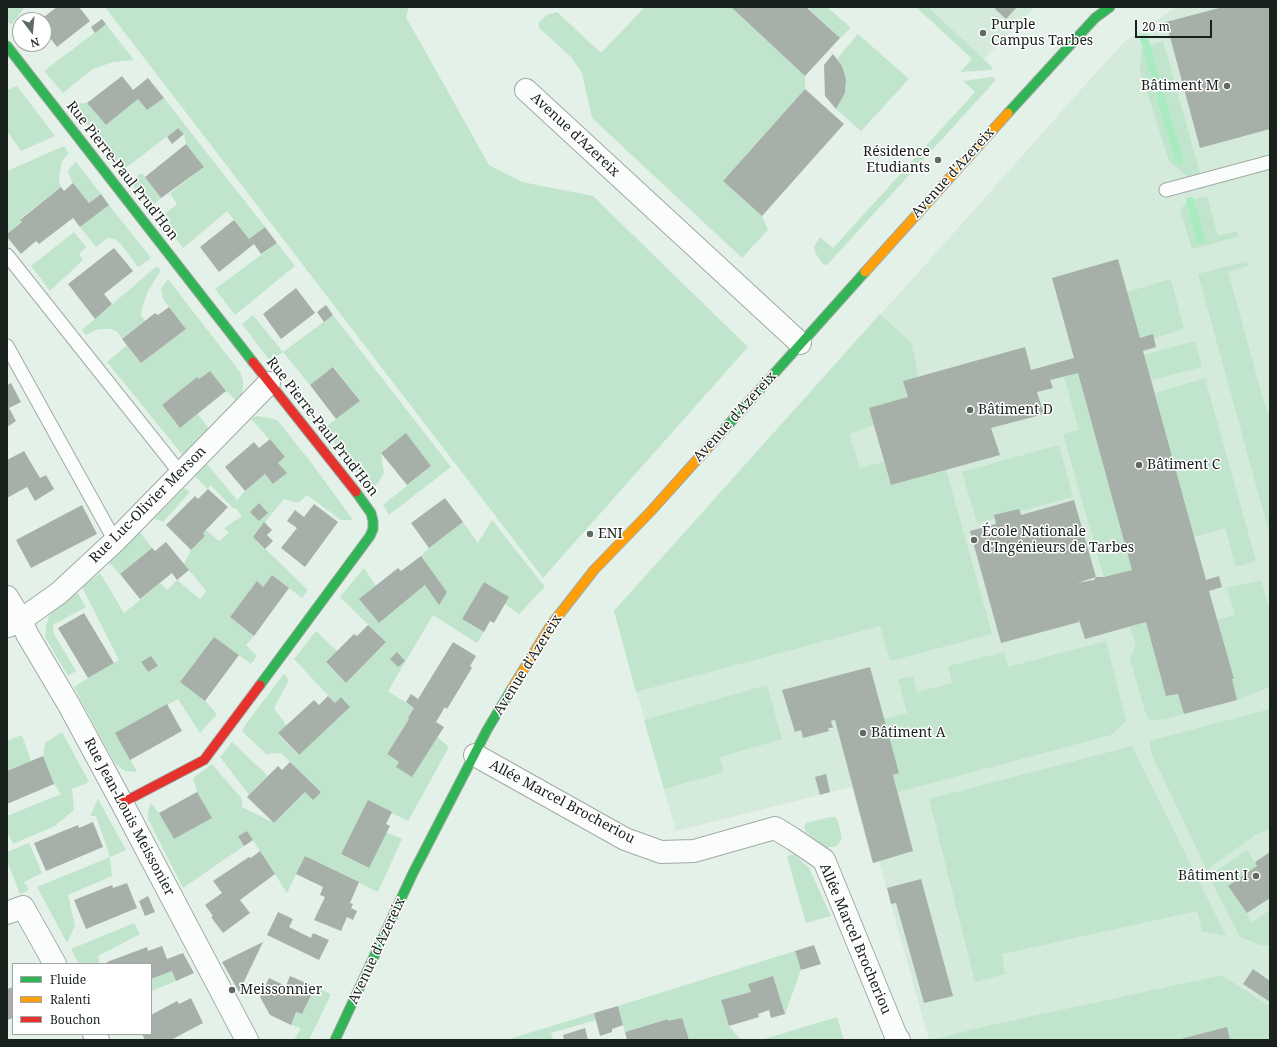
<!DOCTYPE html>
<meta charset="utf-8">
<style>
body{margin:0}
#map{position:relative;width:1277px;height:1047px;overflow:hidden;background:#e4f1e8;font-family:"Noto Serif",serif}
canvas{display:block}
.frame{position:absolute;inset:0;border:8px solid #19211c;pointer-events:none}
.legend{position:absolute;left:12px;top:963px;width:140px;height:72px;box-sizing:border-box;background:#fff;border:1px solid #a3a6a4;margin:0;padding:5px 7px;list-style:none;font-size:12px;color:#19211c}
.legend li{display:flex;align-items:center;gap:8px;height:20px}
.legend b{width:20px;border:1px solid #a3a6a4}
.north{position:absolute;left:12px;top:12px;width:40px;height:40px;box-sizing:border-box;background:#fff;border:1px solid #a3a6a4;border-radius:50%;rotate:164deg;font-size:11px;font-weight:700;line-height:16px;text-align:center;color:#19211c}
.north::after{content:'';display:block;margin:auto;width:14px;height:18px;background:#606a63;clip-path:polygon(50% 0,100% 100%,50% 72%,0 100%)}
.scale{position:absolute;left:1135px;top:20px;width:77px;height:18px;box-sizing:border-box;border:2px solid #19211c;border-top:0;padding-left:5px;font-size:12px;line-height:14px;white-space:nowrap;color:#19211c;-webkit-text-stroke:3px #fff;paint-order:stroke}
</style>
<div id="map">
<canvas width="1277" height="1047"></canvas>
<div class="frame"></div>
<ul class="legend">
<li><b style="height:5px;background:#30b455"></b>Fluide</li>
<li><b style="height:5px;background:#ff9f0a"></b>Ralenti</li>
<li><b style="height:5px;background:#e5322d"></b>Bouchon</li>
</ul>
<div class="north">N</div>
<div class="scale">20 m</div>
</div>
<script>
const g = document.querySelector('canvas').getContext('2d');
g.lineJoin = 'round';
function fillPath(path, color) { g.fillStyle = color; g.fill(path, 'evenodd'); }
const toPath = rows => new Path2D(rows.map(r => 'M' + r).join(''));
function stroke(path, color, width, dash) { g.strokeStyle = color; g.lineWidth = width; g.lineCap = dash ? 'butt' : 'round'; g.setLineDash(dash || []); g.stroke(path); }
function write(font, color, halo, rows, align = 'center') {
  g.font = font + ' "Noto Serif",serif'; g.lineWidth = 3; g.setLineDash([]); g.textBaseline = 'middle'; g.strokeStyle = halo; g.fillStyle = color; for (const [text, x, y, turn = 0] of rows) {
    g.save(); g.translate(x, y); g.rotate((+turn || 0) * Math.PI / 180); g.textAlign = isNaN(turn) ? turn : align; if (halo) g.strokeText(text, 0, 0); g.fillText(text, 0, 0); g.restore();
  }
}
const built = toPath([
 [928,7,1035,7,984,59],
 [1177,7,1270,7,1270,1006,1222,975,986,1026,929,1040,879,861,872,862,852,787,676,831,614,611,951,236,1086,84,1124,42]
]);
const green = toPath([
 [7,7,25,7,11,25,7,21],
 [105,7,409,7,406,17,489,165,522,182,593,196,748,347,543,578],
 [645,7,731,7,805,76,805,89,723,181,762,216,768,230,742,258,592,118,582,73,571,57,539,28,539,22,547,15,557,12,601,53],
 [811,7,827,7,851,28,840,38,809,9],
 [916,7,928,7,984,59,992,67,993,69,991,70,960,72,972,59],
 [106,24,134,60,113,62,93,69,63,93,44,71],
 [858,34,909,79,861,131,836,109,845,93,846,79,842,66,837,59],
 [1163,41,1200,173,1188,177,1169,161,1140,70,1142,47],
 [992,77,994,77,995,81,827,265,823,264,816,254,814,247,820,237,833,248,975,92,963,81],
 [17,86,55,136,21,151,7,131,7,90],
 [164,98,265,227,249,239,227,211,183,248,159,218,177,204,170,193,204,167,186,144,184,134,178,128,123,170,71,104,87,103,106,125,138,99,147,110],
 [64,146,69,154,64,158,61,164,59,180,61,187,20,219,22,222,7,234,7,171],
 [76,162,101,194,89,203,73,184,68,173,69,169],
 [142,173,161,198,150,208,129,181],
 [1207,196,1218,236,1237,231,1238,237,1192,249,1180,210,1188,201],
 [109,205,151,258,138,267,120,243,115,239,107,238,96,247,80,227],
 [74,232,86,247,79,254,83,260,50,291,31,266],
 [277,243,295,266,235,315,215,289],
 [1247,261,1248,266,1228,272,1263,399,1270,419,1270,536,1198,274],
 [157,266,161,270,148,291,142,308,141,315,145,321,122,339,118,332,111,329,103,329,95,330,86,335,82,330],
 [168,279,240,372,243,380,243,389,242,396,238,402,226,391,210,371,199,379,197,377,162,405,180,428,198,414,211,432,185,458,107,362,127,345,141,363,186,329,163,299,161,289],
 [1171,279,1184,329,1154,338,1140,338,1127,292],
 [880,314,911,343,914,355,918,377,904,383,908,397,874,425,849,434,860,468,884,462,891,485,946,470,992,634,890,661,880,626,636,692,614,611],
 [253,315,283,352,333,315,451,467,389,515,383,505,431,466,406,434,381,453,384,473,379,482,371,490,323,429,360,401,334,367,310,385,283,352,270,361,242,324],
 [1195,341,1202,367,1151,380,1144,355],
 [1078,373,1132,570,1104,577,1063,434,1079,430,1064,376],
 [1205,378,1256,561,1236,567,1225,528,1194,537,1155,393],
 [256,416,271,418,278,421,313,465,353,520,341,520,307,495,298,503,284,499,253,537,308,590,302,598,272,575,263,587,257,582,230,617,254,636,246,645,257,656,251,664,214,637,180,682,205,701,217,714,200,733,178,699,116,733,137,772,125,771,119,767,114,762,74,687,88,678,119,660,82,587,100,573,124,613,160,583,167,590,177,580,200,599,206,591,184,564,191,550,205,536,203,533,206,530,219,541,229,533,224,528,242,516,236,508,234,509,210,485,208,489,195,476,207,464,237,500,245,491,265,474,274,484,287,473,278,463,285,457,251,419],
 [151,656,158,666,148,672,141,662],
 [1059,445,1073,497,977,523,962,472],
 [184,488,190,492,163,522,154,519],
 [492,520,545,587,519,614,505,604,509,597,484,582,462,619,484,632,477,643,433,615,388,691,414,708,408,718,409,719,387,754,399,762,437,737,449,747,408,821,368,801,341,854,368,868,386,832,402,839,378,892,305,856,287,893,247,831,238,836,244,846,183,888,148,819,148,811,151,803,159,813,174,839,211,818,197,792,193,778,212,764,242,799,242,807,274,823,305,792,321,792,281,753,266,754,242,731,248,721,284,674,289,680,274,708,287,726,278,734,298,755,350,707,341,697,335,703,294,659,316,631,337,651,326,663,346,683,386,642,340,597,364,568,376,586,360,600,379,623,425,585,439,604,446,591,421,556,429,548,463,522,478,543],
 [140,532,152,548,120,574,109,563],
 [1261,580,1270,613,1270,687,1237,700,1232,679,1234,679,1217,620,1235,615,1227,588],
 [77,592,86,607,53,625,53,632,76,671,68,676,45,637,46,625,49,616,54,608],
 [1146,622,1166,696,1178,694,1184,714,1167,719,1152,720,1147,718,1130,659,1136,645,1130,627],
 [1106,641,1126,721,1111,735,898,792,893,775,899,773,884,719,907,713,898,679,913,676,917,692,952,683,948,666,1004,652,1008,667],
 [767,685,782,739,720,757,724,772,664,789,644,720],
 [1270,709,1270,829,1255,835,1207,870,1152,755,1149,741],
 [62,732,89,782,72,789,74,810,55,826,13,844,7,832,7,816,61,794,54,784,43,756,45,743],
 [22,735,31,761,7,771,7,741],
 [232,742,268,776,249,795,220,757],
 [1132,746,1226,936,1202,931,1197,911,1002,954,1005,974,975,982,929,799],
 [98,799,126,850,110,857,112,876,68,895,75,926,67,943,37,887,110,857,96,816,90,816],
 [830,817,835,817,838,821,842,838,837,846,826,848,806,832,804,827,806,823],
 [29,843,42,873,24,882,29,890,20,894,7,861,7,852],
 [1247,850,1257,866,1228,886,1247,913,1251,923,1270,910,1270,945,1261,945,1240,937,1209,876],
 [790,855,795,855,809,868,831,916,806,923,787,857],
 [134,923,140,934,98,956,100,964,79,964,71,949],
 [795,951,801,970,785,1014,773,976,749,984,751,992,721,1000,729,1026,741,1040,689,1040,668,1021,667,1019,625,1032,618,1006],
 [172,971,176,981,151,991,151,979],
 [1222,975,1270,1006,1270,1040,930,1040,986,1026],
 [315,987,331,994,309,1040,294,1040,301,1028,291,1025,296,1012,302,1014],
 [594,1013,596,1020,551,1033,553,1040,506,1040],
 [837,1017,844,1040,761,1040]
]);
const stream = toPath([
 [1144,38,1179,160],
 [1190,201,1201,240]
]);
const building = toPath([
 [57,7,79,7,90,21,57,47,44,30,44,20,40,20],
 [731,7,806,7,840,38,805,76],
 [997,7,1017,7,1006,19,995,9],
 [1223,7,1270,7,1270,129,1200,148,1166,22],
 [102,19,106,24,95,33,91,27],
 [833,54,842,66,846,79,845,93,836,109,825,96,824,65],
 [122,76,133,90,148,78,164,98,147,110,138,99,106,125,87,103],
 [805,89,844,124,762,216,723,181],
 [178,128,184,134,172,144,167,137],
 [186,144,204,167,161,198,145,177],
 [73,183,89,203,101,194,109,205,80,227,73,218,39,244,36,241,21,254,7,237,7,234,22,222,20,220,61,187,64,191],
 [234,220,249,239,265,227,277,243,261,254,254,244,219,272,200,247],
 [114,248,133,271,104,294,112,304,95,319,68,284],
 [1118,259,1140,338,1153,334,1156,347,1143,351,1206,580,1219,576,1222,587,1209,591,1234,679,1232,679,1237,700,1184,714,1178,694,1166,696,1146,622,1085,639,1078,617,1079,622,1001,643,970,531,996,524,994,515,1019,509,1021,515,1074,500,1096,577,1077,583,1094,580,1096,577,1104,577,1132,570,1078,373,1050,380,1053,388,1037,392,1044,414,991,428,1000,455,891,485,869,408,908,397,903,381,1025,347,1031,370,1074,358,1052,278],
 [296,288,315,313,281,339,263,314],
 [326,305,333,315,324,322,317,312],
 [169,307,186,329,141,363,122,339,155,313,158,315],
 [333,367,360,401,336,419,310,385],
 [210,371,226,391,180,428,162,405,197,377,199,379],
 [11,383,21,402,9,408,16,421,7,427,7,385],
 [406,433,431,466,407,485,381,453],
 [270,439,285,457,278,463,287,473,273,484,265,474,245,491,225,467,254,442,259,448],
 [24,451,40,478,46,475,54,489,35,501,27,487,7,498,7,460],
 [208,489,228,507,203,533,205,536,191,550,166,525,195,496,198,499],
 [445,498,463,522,429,548,411,523],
 [259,503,268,513,259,521,250,512],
 [314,504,338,522,305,567,281,548,297,528,287,521,295,510,304,517],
 [82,505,97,534,31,568,16,540],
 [264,522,272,530,267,535,273,541,265,549,253,537],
 [166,542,189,570,177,580,172,573,140,599,120,574,152,548,155,551],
 [421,556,447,592,439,605,425,585,379,623,359,599,398,568,401,571],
 [272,575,289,588,254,636,230,617,257,581,263,587],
 [484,582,509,597,494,623,490,621,484,632,462,619],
 [84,613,114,663,88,678,58,628],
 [368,625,386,642,346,683,326,662,354,634,357,636],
 [214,637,239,655,205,701,180,682],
 [453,642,476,656,470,666,472,668,447,709,445,707,436,722,444,727,412,777,396,767,399,762,387,754,409,719,408,718,414,708,406,702,411,694,418,699],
 [397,652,405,661,398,667,390,659],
 [151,656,158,666,148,672,141,662],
 [870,667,899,773,893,775,913,851,873,863,835,720,831,721,833,728,828,728,829,731,803,738,801,730,795,732,782,690],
 [328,696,335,703,341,697,350,707,299,755,278,733,314,700,319,705],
 [167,704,182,731,130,760,115,733],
 [43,756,54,784,7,804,7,771],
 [290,762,321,792,313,800,305,792,274,823,247,797,278,766,282,770],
 [826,774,830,792,820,795,815,777],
 [197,792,212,818,174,839,159,813],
 [368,800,392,812,386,824,390,826,369,868,341,854],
 [93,822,103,847,46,871,34,843,78,825,79,828],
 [247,831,253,840,244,846,238,836],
 [260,851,275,874,240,900,250,913,223,933,211,917,213,916,205,905,222,893,213,881,249,857,251,858],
 [1270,852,1270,898,1247,913,1228,886,1257,866,1255,862],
 [305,856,359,882,350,903,353,904,351,908,357,911,353,920,347,917,341,931,314,920,325,897,320,895,323,887,296,874],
 [921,879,953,996,924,1003,896,903,891,904,887,888],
 [127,883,137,908,86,929,74,900,112,885,113,888],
 [148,896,155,912,145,916,139,901],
 [278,912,293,919,289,927,311,938,313,933,329,940,319,960,267,935],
 [263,942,239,992,222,962],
 [814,945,821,964,801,970,795,951],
 [162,946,167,959,183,953,194,973,176,981,172,971,151,979,151,964,107,964,107,962,147,947,148,951],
 [1253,969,1270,981,1270,1002,1243,984],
 [290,976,315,987,302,1014,296,1012,291,1025,270,1015,260,997,269,978,286,986],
 [773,976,785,1014,771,1018,769,1010,758,1014,759,1017,729,1026,721,1000,751,992,748,984],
 [13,987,13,1018,7,1020,7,989],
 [191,998,203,1023,171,1040,145,1040,142,1034,151,1034,151,1015,177,1001,179,1004],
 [618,1006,623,1025,612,1029,612,1032,600,1036,594,1013],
 [682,1018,689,1040,627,1040,625,1032,668,1019,668,1021],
 [1227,1027,1230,1040,1181,1040,1181,1039],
 [585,1028,588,1040,564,1040,563,1035]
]);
const lane = toPath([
 [1166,190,1270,162],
 [7,255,181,474],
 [7,346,115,541]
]);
const street = toPath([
 [526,90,800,343],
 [7,597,21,620,27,634,69,705,122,803,247,1040],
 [8,626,21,620,59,593,115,541,269,383],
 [475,755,625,839,661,852,694,851,775,828,793,839,824,860,896,1036,899,1040],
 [7,913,23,907,55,964],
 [94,1034,98,1040]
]);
const fast = toPath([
 [7,46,253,362],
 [1008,113,1095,18,1110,7],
 [712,443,865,272],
 [260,685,370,536,373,529,373,521,371,513,356,492],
 [335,1040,413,873,487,730,511,690]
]);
const slow = toPath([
 [865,272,1008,113],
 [511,690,551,625,594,570,651,511,712,443]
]);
const jam = toPath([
 [253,362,356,492],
 [122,803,204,760,260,685]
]);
const markers = [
 [983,33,4,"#606a63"],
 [1227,86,4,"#606a63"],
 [938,160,4,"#606a63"],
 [970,410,4,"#606a63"],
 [1139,465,4,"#606a63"],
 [590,534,4,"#606a63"],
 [974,540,4,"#606a63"],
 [863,733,4,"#606a63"],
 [1256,876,4,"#606a63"],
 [232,990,4,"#606a63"]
];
const poiNames = [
 ["Purple",991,25],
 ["Campus Tarbes",991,41],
 ["Bâtiment M",1219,86,"right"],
 ["Résidence",930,152,"right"],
 ["Etudiants",930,168,"right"],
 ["Bâtiment D",978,410],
 ["Bâtiment C",1147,465],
 ["École Nationale",982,532],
 ["d'Ingénieurs de Tarbes",982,548],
 ["ENI",598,534],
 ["Bâtiment A",871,733],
 ["Bâtiment I",1248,876,"right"],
 ["Meissonnier",240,990]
];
const streetNames = [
 ["Avenue d'Azereix",575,135,43],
 ["Rue Pierre-Paul Prud'Hon",122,171,52],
 ["Avenue d'Azereix",953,173,-48],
 ["Avenue d'Azereix",735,417,-48],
 ["Rue Pierre-Paul Prud'Hon",322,427,52],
 ["Rue Luc-Olivier Merson",148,505,-45],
 ["Avenue d'Azereix",528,665,-58],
 ["Allée Marcel Brocheriou",562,802,28],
 ["Rue Jean-Louis Meissonier",129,817,62],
 ["Allée Marcel Brocheriou",855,939,67],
 ["Avenue d'Azereix",377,951,-65]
];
fillPath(built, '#d4eadb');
fillPath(green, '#c0e5cc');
stroke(stream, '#a9ebc1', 8);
fillPath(building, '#a6b0a9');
stroke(lane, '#a0aaa3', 15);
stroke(street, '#a0aaa3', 24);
stroke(fast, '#a0aaa3', 11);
stroke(slow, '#a0aaa3', 11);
stroke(jam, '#a0aaa3', 11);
stroke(lane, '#fbfdfc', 13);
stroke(street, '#fbfdfc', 22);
stroke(fast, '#30b455', 9);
stroke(slow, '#ff9f0a', 9);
stroke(jam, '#e5322d', 9);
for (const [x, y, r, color] of markers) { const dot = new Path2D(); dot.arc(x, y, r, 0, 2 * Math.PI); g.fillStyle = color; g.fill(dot); stroke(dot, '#fff', 1.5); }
write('14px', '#19211c', '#fff', poiNames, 'left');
write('14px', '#19211c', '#fff', streetNames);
</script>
